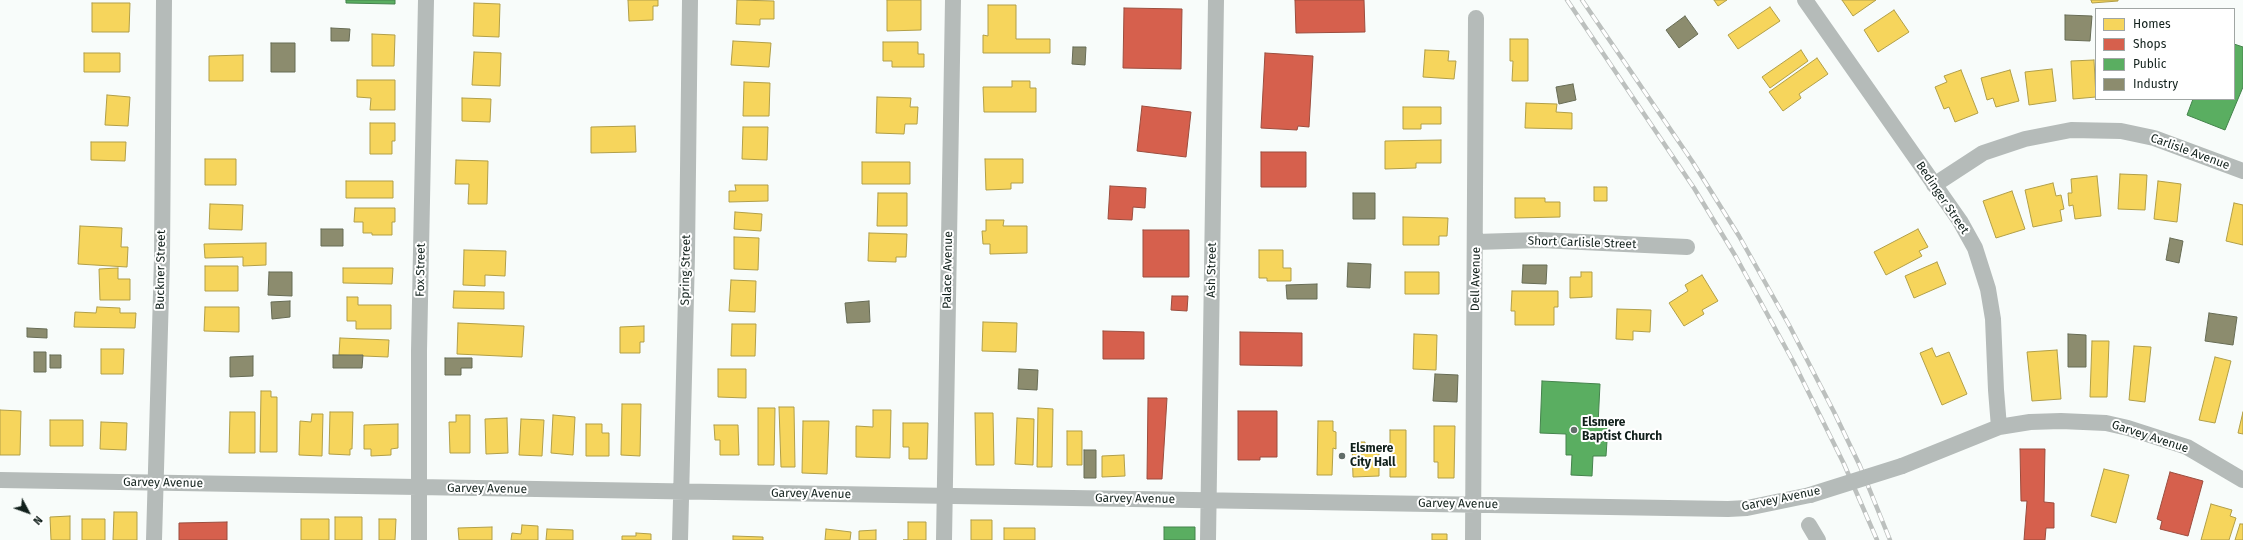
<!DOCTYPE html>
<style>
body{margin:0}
#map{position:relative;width:2243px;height:540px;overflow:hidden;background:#f8fcfa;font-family:"Fira Sans",sans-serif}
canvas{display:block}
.legend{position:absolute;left:2095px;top:8px;width:140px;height:92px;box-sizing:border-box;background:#fff;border:1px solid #a0a6a4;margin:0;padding:5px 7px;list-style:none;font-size:12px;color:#11201b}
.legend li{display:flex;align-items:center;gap:8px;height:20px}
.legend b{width:20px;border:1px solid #a0a6a4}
.north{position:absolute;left:8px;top:492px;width:40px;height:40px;-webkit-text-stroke:3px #fff;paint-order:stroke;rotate:131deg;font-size:11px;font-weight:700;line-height:16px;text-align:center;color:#11201b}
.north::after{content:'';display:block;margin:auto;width:14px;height:18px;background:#11201b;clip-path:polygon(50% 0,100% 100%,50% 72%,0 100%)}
</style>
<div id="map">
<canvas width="2243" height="540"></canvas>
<ul class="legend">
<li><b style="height:11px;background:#f6d55c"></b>Homes</li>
<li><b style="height:11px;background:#d6604d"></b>Shops</li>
<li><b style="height:11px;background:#5aae61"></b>Public</li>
<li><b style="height:11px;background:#8c8c6e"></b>Industry</li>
</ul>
<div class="north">N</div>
</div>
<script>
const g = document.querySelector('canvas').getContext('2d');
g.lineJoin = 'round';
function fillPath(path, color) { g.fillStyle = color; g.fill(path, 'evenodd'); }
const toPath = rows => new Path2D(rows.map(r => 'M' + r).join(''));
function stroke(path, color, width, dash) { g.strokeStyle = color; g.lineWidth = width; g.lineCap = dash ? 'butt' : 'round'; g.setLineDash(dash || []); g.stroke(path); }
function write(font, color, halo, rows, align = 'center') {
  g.font = font + ' "Fira Sans",sans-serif'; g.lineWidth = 4; g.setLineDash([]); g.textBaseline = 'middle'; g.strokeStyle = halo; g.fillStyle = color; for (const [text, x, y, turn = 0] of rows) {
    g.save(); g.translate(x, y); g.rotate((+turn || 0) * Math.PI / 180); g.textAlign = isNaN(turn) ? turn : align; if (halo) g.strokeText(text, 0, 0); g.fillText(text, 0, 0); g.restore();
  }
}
const homes = toPath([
 [628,0,658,0,658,6,653,6,653,20,629,21,628,0],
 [737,0,774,1,774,19,760,19,760,25,736,24,737,0],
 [887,0,921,0,921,30,887,31,887,0],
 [1714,0,1727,0,1718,6,1714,0],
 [1842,0,1876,0,1853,16,1842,0],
 [2091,0,2118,0,2118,1,2092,3,2091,0],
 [92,3,130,3,129,32,92,32,92,3],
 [474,3,500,4,499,37,473,36,474,3],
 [988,5,1016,5,1016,39,1050,39,1050,53,983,53,983,35,988,36,988,5],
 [1770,7,1780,21,1738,49,1728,35,1770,7],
 [1894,10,1909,32,1878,52,1864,30,1894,10],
 [372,34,395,35,394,66,372,66,372,34],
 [1510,39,1528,39,1528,81,1512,81,1513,61,1510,61,1510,39],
 [733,41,771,43,769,67,731,65,733,41],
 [883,42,918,42,918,54,924,54,924,67,892,67,892,61,883,61,883,42],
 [1425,50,1449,51,1448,61,1456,61,1454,79,1423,77,1425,50],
 [1801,50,1808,61,1770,88,1762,77,1801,50],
 [474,52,501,53,500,86,472,85,474,52],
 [84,53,120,53,120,72,84,72,84,53],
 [243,55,243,81,209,81,209,56,243,55],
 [1817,58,1828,74,1799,94,1801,98,1783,111,1769,92,1817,58],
 [2094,60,2096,97,2073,99,2071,61,2094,60],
 [2052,69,2056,101,2029,105,2025,72,2052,69],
 [1961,70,1978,113,1955,122,1949,107,1944,109,1935,87,1947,82,1944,76,1961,70],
 [2010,70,2019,101,1996,107,1993,98,1987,100,1981,78,2010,70],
 [357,80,395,80,395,110,370,110,371,98,357,97,357,80],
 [1012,81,1030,81,1030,88,1036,88,1036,112,984,112,983,87,1012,87,1012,81],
 [744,82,770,83,769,116,743,116,744,82],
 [107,95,130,97,128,126,105,125,107,95],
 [877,97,911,98,910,107,918,107,917,124,905,124,904,134,876,133,877,97],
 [462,98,491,99,490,122,462,121,462,98],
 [1526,103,1557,104,1556,112,1572,113,1572,129,1525,128,1526,103],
 [1403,107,1441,107,1441,124,1421,124,1421,129,1403,129,1403,107],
 [370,123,395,123,395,141,392,141,392,154,370,154,370,123],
 [635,126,636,152,591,153,591,127,635,126],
 [743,127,768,127,767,160,742,159,743,127],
 [1441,140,1441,163,1416,163,1416,168,1385,169,1385,141,1441,140],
 [91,142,126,142,125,161,91,160,91,142],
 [205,159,236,159,236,185,205,185,205,159],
 [985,159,1023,159,1023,183,1011,183,1011,189,986,190,985,159],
 [456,160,488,161,487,204,468,204,469,184,455,184,456,160],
 [862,162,910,162,910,184,862,184,862,162],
 [2120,174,2147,175,2145,210,2118,209,2120,174],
 [2097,176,2101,216,2075,219,2073,205,2069,206,2068,193,2072,193,2071,179,2097,176],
 [346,181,393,181,393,198,346,198,346,181],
 [2158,181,2181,184,2177,222,2154,219,2158,181],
 [2053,183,2056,196,2061,195,2064,209,2060,210,2062,221,2033,227,2025,190,2053,183],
 [735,185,768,185,768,201,729,202,729,191,736,191,735,185],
 [1594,187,1607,187,1607,201,1594,201,1594,187],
 [2012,191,2025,229,1996,238,1983,201,2012,191],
 [878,193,907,193,907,226,877,226,878,193],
 [1515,198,1545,198,1545,202,1560,202,1560,217,1515,218,1515,198],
 [2234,203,2243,205,2243,245,2226,241,2234,203],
 [210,204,243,205,242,230,209,229,210,204],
 [355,208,395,208,395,222,392,222,392,235,372,235,372,233,363,233,363,222,354,222,355,208],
 [735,212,762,214,761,231,734,229,735,212],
 [1403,217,1448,218,1447,236,1439,236,1439,245,1403,245,1403,217],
 [986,220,1004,220,1003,226,1027,226,1027,253,990,254,990,244,983,244,982,231,986,231,986,220],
 [80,226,122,228,121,247,128,247,127,267,78,264,80,226],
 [1918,229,1928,247,1919,251,1922,256,1886,275,1874,252,1918,229],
 [869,233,907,234,906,257,896,257,896,262,868,261,869,233],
 [734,237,759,238,758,270,734,269,734,237],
 [266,243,266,265,243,266,243,257,205,258,204,244,266,243],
 [464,250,506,251,505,276,485,275,485,286,463,285,464,250],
 [1259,250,1283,250,1283,268,1291,268,1291,281,1267,281,1267,278,1259,278,1259,250],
 [1937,262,1946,284,1914,298,1905,276,1937,262],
 [205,266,238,266,238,291,205,291,205,266],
 [118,268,118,279,130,279,130,300,100,300,99,269,118,268],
 [343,268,393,268,392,284,343,283,343,268],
 [1405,272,1439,272,1439,294,1405,294,1405,272],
 [1581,272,1592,272,1592,297,1570,298,1570,277,1581,277,1581,272],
 [1702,275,1718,301,1702,310,1704,314,1684,326,1669,303,1688,291,1685,285,1702,275],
 [731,280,756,281,755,312,729,311,731,280],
 [454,291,504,292,504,309,453,308,454,291],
 [1512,291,1558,291,1558,307,1554,307,1554,325,1515,325,1515,311,1511,311,1512,291],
 [347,297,358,297,358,305,391,305,391,329,356,329,356,321,347,321,347,297],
 [97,307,120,308,120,313,136,313,135,328,74,327,75,312,96,313,97,307],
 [205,307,239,307,239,332,204,331,205,307],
 [1617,309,1651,310,1650,332,1633,331,1633,340,1616,339,1617,309],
 [983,322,1017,323,1016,352,982,351,983,322],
 [458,323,524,326,522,357,457,354,458,323],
 [732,324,756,324,755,356,731,356,732,324],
 [644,326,644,342,640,342,640,353,620,353,620,327,644,326],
 [1414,334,1437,335,1436,370,1413,369,1414,334],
 [340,338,389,340,388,357,339,355,340,338],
 [2092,341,2109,341,2107,397,2090,397,2092,341],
 [2134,346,2151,347,2145,402,2129,400,2134,346],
 [1932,348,1936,357,1949,352,1967,394,1942,405,1920,353,1932,348],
 [101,349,124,349,123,374,101,374,101,349],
 [2057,350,2061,399,2032,401,2027,352,2057,350],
 [2215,357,2231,361,2215,423,2199,420,2215,357],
 [718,369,746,369,746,398,718,397,718,369],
 [261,391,271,391,271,397,277,397,277,452,260,452,261,391],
 [622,404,641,404,640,456,621,455,622,404],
 [779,407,794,407,795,467,781,467,779,407],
 [758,408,775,408,774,465,758,465,758,408],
 [1038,408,1053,409,1052,467,1037,467,1038,408],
 [0,410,21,411,20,455,0,455,0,410],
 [873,410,891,410,890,458,856,457,856,426,873,427,873,410],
 [230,412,255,412,255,453,229,453,230,412],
 [330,412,353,412,352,449,350,449,350,455,329,454,330,412],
 [2243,412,2243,434,2238,433,2243,412],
 [975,413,993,413,994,465,976,465,975,413],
 [312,414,323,414,322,456,299,455,300,421,311,422,312,414],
 [456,415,470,415,470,453,450,453,449,422,456,422,456,415],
 [553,415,575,417,573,455,551,453,553,415],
 [507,418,508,453,486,454,485,419,507,418],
 [1017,418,1034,419,1033,465,1015,464,1017,418],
 [521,419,544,420,542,456,519,455,521,419],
 [50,420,83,420,83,446,50,446,50,420],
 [803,421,829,421,827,474,802,473,803,421],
 [1318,421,1333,421,1333,431,1336,432,1336,449,1333,448,1332,475,1317,475,1318,421],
 [101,422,127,423,126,450,100,449,101,422],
 [903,423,928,423,927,459,909,459,909,447,903,447,903,423],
 [398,424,398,448,391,449,391,455,371,456,371,449,364,449,364,425,398,424],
 [586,424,602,424,602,433,609,433,609,456,586,456,586,424],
 [714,425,738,425,739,455,720,455,720,440,715,440,714,425],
 [1434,426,1455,426,1454,478,1438,478,1438,462,1434,462,1434,426],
 [1390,430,1406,430,1406,477,1390,477,1390,430],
 [1067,431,1082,431,1082,465,1067,465,1067,431],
 [1352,442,1365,442,1365,446,1379,446,1379,476,1353,477,1352,442],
 [1124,455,1125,476,1102,477,1102,456,1124,455],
 [2104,469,2129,475,2116,523,2091,516,2104,469],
 [2211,504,2232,510,2230,516,2236,518,2229,540,2201,540,2211,504],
 [114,512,137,512,137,540,113,540,114,512],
 [70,516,70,540,51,540,50,517,70,516],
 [335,517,362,517,362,540,335,540,335,517],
 [82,519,105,519,105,540,82,540,82,519],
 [301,519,329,519,329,540,301,540,301,519],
 [379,519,396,519,395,540,379,540,379,519],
 [971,520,992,520,992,540,971,540,971,520],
 [908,522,926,522,926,540,903,540,908,540,908,522],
 [2240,524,2243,524,2243,540,2235,540,2240,524],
 [522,525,538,526,538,540,511,540,512,533,521,534,522,525],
 [492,527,492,540,459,540,458,528,492,527],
 [1004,528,1035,528,1035,540,1004,540,1004,528],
 [547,529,573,530,573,540,546,540,547,529],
 [826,529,851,532,850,540,825,540,826,529],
 [876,530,876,540,859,540,859,531,876,530],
 [636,533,651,534,651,540,622,540,622,536,636,536,636,533],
 [1432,534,1447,534,1447,540,1432,540,1432,534],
 [733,536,763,537,763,540,733,540,733,536]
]);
const shops = toPath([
 [1295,0,1364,0,1365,32,1296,33,1295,0],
 [1124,8,1182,9,1181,69,1123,68,1124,8],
 [1265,53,1313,56,1309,127,1298,126,1297,130,1261,128,1265,53],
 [1142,106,1191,112,1186,157,1137,151,1142,106],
 [1261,152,1306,152,1306,187,1261,187,1261,152],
 [1110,186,1146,188,1145,208,1133,207,1132,220,1108,219,1110,186],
 [1143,230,1189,230,1189,277,1143,277,1143,230],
 [1172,296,1188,296,1187,311,1171,310,1172,296],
 [1103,331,1144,332,1144,359,1103,359,1103,331],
 [1240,332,1302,333,1302,366,1240,365,1240,332],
 [1148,398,1167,398,1162,479,1147,479,1148,398],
 [1238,411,1277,411,1277,457,1260,457,1260,460,1238,460,1238,411],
 [2020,449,2045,449,2044,502,2054,503,2054,528,2046,528,2045,540,2024,540,2027,501,2021,501,2020,449],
 [2170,472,2203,481,2188,536,2160,529,2162,521,2157,519,2170,472],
 [227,522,227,540,179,540,179,523,227,522]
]);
const public = toPath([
 [346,0,395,0,395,4,346,3,346,0],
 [2234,44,2243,47,2243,87,2225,130,2187,115,2193,99,2234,99,2234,44],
 [1542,381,1600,384,1598,425,1608,426,1606,456,1593,456,1592,476,1571,475,1572,455,1566,455,1566,434,1540,433,1542,381],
 [1164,527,1195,527,1195,540,1164,540,1164,527]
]);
const industry = toPath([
 [2065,15,2092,16,2090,41,2065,40,2065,15],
 [1685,16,1698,34,1679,48,1666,30,1685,16],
 [331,28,350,29,349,41,331,41,331,28],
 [271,43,295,43,295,72,271,72,271,43],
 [1073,47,1086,47,1085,65,1072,64,1073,47],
 [1573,84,1576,100,1559,104,1556,87,1573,84],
 [1353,193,1375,193,1375,219,1353,219,1353,193],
 [321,229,343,229,343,246,321,246,321,229],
 [2170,238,2183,241,2179,263,2166,260,2170,238],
 [1348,263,1371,264,1370,288,1347,287,1348,263],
 [1523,265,1547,265,1546,284,1522,283,1523,265],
 [269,272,292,272,292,296,268,295,269,272],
 [1317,284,1317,299,1287,299,1286,285,1317,284],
 [290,301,290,317,272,319,271,302,290,301],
 [869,301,870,322,847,323,845,303,869,301],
 [2209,313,2237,317,2233,345,2205,341,2209,313],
 [27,328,47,329,47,338,27,337,27,328],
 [2068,334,2086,335,2086,367,2068,367,2068,334],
 [34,352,46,352,46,372,34,372,34,352],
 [50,355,61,355,61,368,50,368,50,355],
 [333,355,363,355,362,368,333,368,333,355],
 [253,356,253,376,230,377,230,357,253,356],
 [445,358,472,358,472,368,461,368,461,375,445,375,445,358],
 [1019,369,1038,370,1037,390,1018,389,1019,369],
 [1435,374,1458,375,1457,402,1433,401,1435,374],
 [1084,450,1096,450,1096,478,1084,478,1084,450]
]);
const minor = toPath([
 [1805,0,1960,221,1975,248,1988,289,1993,319,1996,390,1999,427],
 [1934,185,1983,153,2025,139,2071,130,2121,131,2154,138,2243,171],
 [1476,242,1540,240,1687,247],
 [1902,466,1999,427,2030,422,2061,421,2106,423,2128,428,2187,447,2243,480],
 [0,480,1728,509,1747,508,1810,495],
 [1809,525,1818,540],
 [154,540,162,258,164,0],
 [419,540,419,351,426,0],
 [680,540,687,255,690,0],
 [944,540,953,0],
 [1208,540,1216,0],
 [1473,540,1476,18]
]);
const rail = toPath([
 [1567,0,1694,188,1736,257,1794,363,1844,464,1877,540],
 [1582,0,1692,161,1739,236,1789,325,1834,412,1860,466,1890,540]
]);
const minorBridge = toPath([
 [1810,495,1902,466]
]);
const markers = [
 [1574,430,4,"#626d69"],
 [1342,456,4,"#626d69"]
];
const streetNames = [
 ["Carlisle Avenue",2190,152,20],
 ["Bedinger Street",1942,198,56],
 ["Short Carlisle Street",1582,243,2],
 ["Buckner Street",161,270,-89],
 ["Fox Street",421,270,-89],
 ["Spring Street",686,270,-89],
 ["Palace Avenue",948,270,-89],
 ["Ash Street",1212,270,-89],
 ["Dell Avenue",1476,279,-89],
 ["Garvey Avenue",2150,437,18],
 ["Garvey Avenue",163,483,1],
 ["Garvey Avenue",487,489,1],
 ["Garvey Avenue",811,494,1],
 ["Garvey Avenue",1135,499,1],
 ["Garvey Avenue",1781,499,-12],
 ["Garvey Avenue",1458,504,1]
];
const poiNames = [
 ["Elsmere",1582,423],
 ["Baptist Church",1582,437],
 ["Elsmere",1350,449],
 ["City Hall",1350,463]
];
fillPath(homes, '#f6d55c');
stroke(homes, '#b19f48', 1);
fillPath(shops, '#d6604d');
stroke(shops, '#9b4d3e', 1);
fillPath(public, '#5aae61');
stroke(public, '#44834c', 1);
fillPath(industry, '#8c8c6e');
stroke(industry, '#676c55', 1);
stroke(minor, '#b5bbb9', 16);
stroke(rail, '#bcc0be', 4.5);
stroke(rail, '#fff', 3, [9]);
stroke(minorBridge, '#b5bbb9', 16);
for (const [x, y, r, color] of markers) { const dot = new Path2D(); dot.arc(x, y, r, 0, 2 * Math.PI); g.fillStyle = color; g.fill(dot); stroke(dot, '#fff', 1.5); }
write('12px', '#11201b', '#fff', streetNames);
write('bold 12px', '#11201b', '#fff', poiNames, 'left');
</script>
